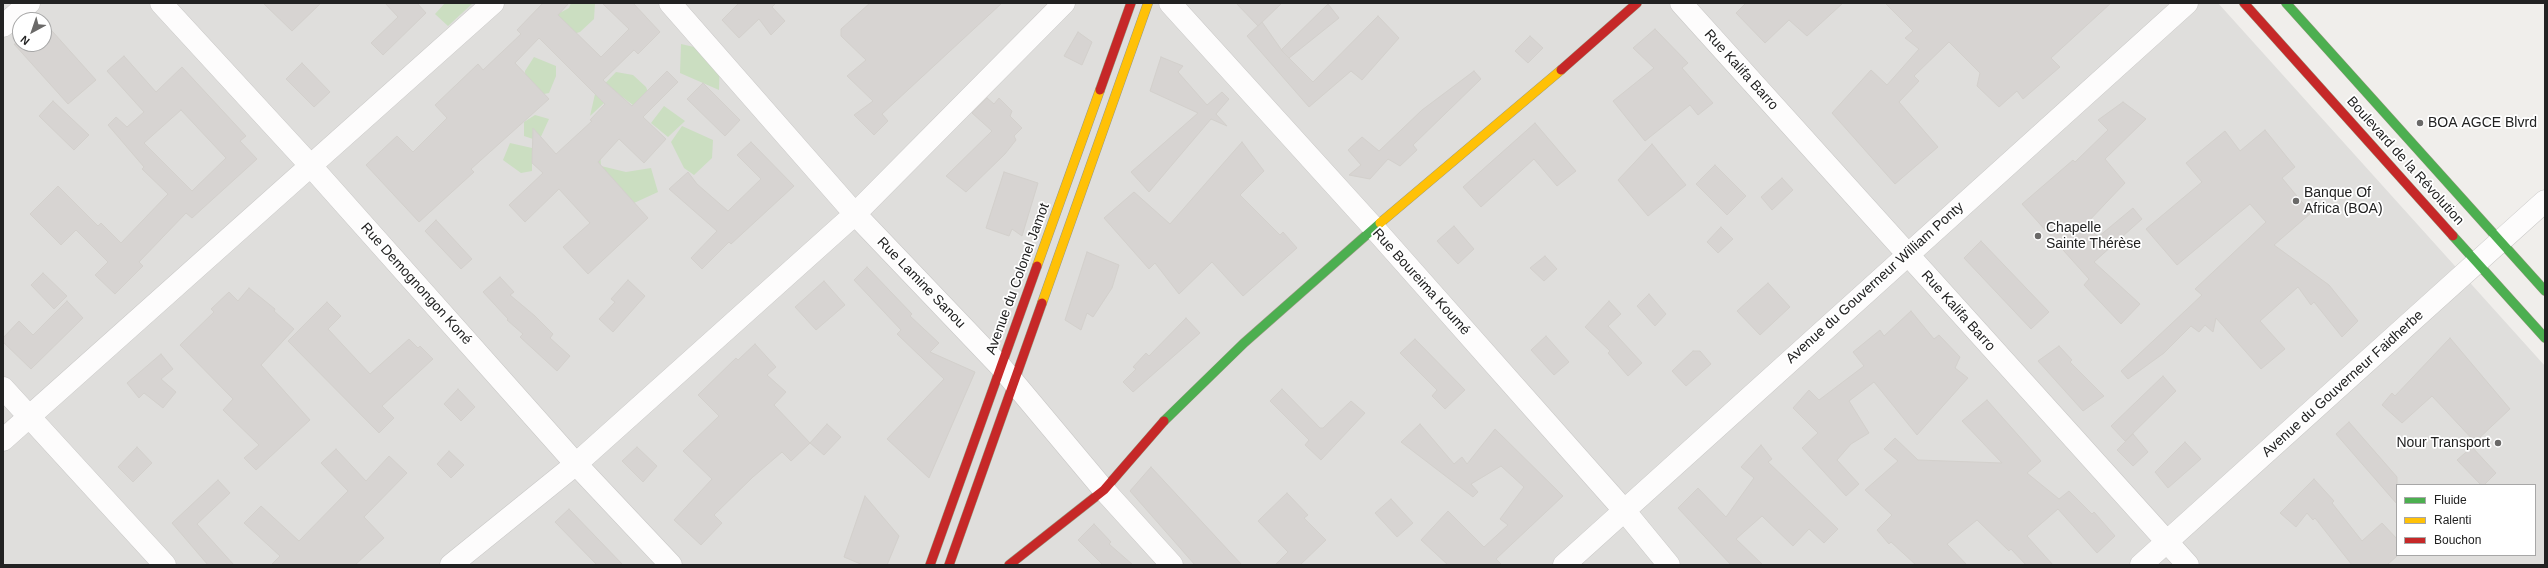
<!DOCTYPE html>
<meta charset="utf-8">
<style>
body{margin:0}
#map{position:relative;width:2548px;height:568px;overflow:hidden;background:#f0eeeb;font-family:Helvetica,sans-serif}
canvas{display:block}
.frame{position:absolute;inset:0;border:4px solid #222;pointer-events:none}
.legend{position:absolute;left:2396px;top:484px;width:140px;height:72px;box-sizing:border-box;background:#fff;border:1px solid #a7a7a7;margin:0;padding:5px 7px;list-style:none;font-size:12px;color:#222}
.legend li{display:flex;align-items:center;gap:8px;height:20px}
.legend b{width:20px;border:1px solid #a7a7a7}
.north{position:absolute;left:12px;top:12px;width:40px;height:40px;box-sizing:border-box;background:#fff;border:1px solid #a7a7a7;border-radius:50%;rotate:220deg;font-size:11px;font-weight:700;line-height:16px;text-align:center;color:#222}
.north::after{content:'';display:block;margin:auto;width:14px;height:18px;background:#6a6968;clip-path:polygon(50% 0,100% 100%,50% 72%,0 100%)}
</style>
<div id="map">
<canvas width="2548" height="568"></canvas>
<div class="frame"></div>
<ul class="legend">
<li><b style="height:5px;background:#4caf50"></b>Fluide</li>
<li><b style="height:5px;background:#ffc107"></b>Ralenti</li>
<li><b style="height:5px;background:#c62828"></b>Bouchon</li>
</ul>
<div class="north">N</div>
</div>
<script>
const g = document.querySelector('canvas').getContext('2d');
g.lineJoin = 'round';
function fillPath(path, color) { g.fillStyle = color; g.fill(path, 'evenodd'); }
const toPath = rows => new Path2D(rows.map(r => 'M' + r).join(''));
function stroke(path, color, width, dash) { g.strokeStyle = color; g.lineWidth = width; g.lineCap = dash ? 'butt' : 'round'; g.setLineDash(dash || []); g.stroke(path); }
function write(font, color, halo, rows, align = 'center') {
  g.font = font + ' Helvetica,sans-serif'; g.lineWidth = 3.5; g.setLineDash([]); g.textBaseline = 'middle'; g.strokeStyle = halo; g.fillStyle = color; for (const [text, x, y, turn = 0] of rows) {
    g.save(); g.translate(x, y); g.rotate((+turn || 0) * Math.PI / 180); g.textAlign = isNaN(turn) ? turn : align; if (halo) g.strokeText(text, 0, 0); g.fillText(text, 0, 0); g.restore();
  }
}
const residential = toPath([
 [3,3,2218,3,2545,366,2545,565,3,565],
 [20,20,44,20,44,44,20,44],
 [2397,485,2535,485,2535,555,2397,555]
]);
const forest = toPath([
 [445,3,473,3,448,26,435,14],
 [571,3,595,3,594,19,580,32,566,36,556,15,569,8],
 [681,44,720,53,719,90,680,73],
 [534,57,556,66,556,76,549,93,534,96,526,87,525,71],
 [616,72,633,75,646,87,651,100,642,112,616,92,590,116,595,94],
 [664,106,685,121,668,137,651,123],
 [535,115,549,119,539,141,524,136,524,122],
 [682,126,713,140,712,158,694,175,684,168,671,142],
 [599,138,601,166,626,172,651,168,658,192,634,203,581,155],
 [510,143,532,148,532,171,521,173,503,160]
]);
const building = toPath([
 [263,3,321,3,292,31,263,3],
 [385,3,417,3,426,13,383,55,371,43,398,17,385,3],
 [543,3,569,3,558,15,601,57,629,29,602,3,633,3,660,32,638,54,634,50,603,80,632,106,667,71,678,82,643,117,666,139,644,163,619,139,598,162,648,218,588,274,563,247,590,223,559,189,525,222,509,205,543,173,532,163,533,128,556,154,592,121,590,120,605,104,539,38,515,63,549,99,471,169,474,172,419,222,366,165,397,136,413,152,447,118,435,105,478,64,483,70,521,34,517,30,543,3],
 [739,3,776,3,772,7,785,21,771,35,759,19,739,38,722,20,739,3],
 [870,3,1002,3,882,114,888,121,874,135,854,115,873,101,847,76,866,60,841,36,841,29,870,3],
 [1236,3,1282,3,1258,26,1236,3],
 [1746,3,1843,3,1807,36,1789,20,1765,43,1736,13,1746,3],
 [1885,3,2111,3,2051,58,2060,67,2023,99,2017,91,1999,107,1977,86,1980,73,1949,42,1914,76,1919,81,1899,102,1938,147,1895,184,1832,113,1871,70,1887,85,1919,49,1905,38,1913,31,1885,3],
 [1328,4,1339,18,1289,58,1281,50,1328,4],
 [1378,16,1399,38,1362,80,1351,71,1309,107,1247,36,1262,22,1283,52,1313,82,1378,16],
 [44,22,96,80,68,104,14,44,44,44,44,22],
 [1655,29,1688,63,1682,68,1713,103,1698,115,1690,105,1645,141,1613,101,1654,68,1633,48,1655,29],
 [1078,32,1092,42,1082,65,1064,56,1078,32],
 [1530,36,1543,48,1528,63,1515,51,1530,36],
 [124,56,156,92,182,67,246,136,240,141,257,159,192,218,186,213,139,262,143,266,115,294,95,275,108,262,76,230,61,245,30,214,58,186,98,226,101,223,121,243,168,194,142,169,144,167,108,125,116,117,127,127,144,112,107,71,124,56],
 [181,110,226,158,192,191,144,143,181,110],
 [1161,57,1183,66,1178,72,1207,105,1222,92,1229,99,1216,114,1227,126,1211,119,1149,192,1131,172,1198,113,1150,91,1161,57],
 [302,63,330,92,314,107,286,79,302,63],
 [1474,71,1481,79,1413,145,1417,150,1400,166,1388,159,1370,179,1349,175,1361,165,1348,150,1362,137,1379,151,1422,110,1474,71],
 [703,83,740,120,725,136,687,99,703,83],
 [987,98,994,104,999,98,1012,111,1010,116,1022,128,1014,136,1016,140,1005,154,966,192,946,176,992,131,972,113,987,98],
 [53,101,89,135,74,150,39,116,53,101],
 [2123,102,2146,119,2105,159,2125,183,2086,224,2098,237,2133,208,2142,219,2094,262,2140,304,2121,324,2084,285,2089,279,2022,204,2073,160,2075,162,2108,130,2098,120,2123,102],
 [1535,123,1576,171,1557,186,1534,159,1481,207,1463,187,1535,123],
 [2265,130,2295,167,2282,178,2311,213,2274,245,2329,285,2358,321,2342,337,2314,302,2311,305,2298,287,2260,321,2285,349,2261,369,2216,318,2213,332,2205,325,2199,332,2191,326,2164,353,2128,379,2121,371,2202,295,2195,289,2266,222,2250,204,2177,265,2146,229,2202,182,2186,163,2225,131,2240,151,2265,130],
 [751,142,794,186,731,244,729,242,702,269,691,258,717,231,669,189,688,172,697,184,728,211,761,179,737,155,751,142],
 [1242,142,1264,171,1240,195,1280,235,1283,232,1297,248,1243,296,1212,262,1179,294,1155,263,1149,269,1104,218,1134,192,1170,224,1242,142],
 [1652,144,1686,185,1648,216,1618,180,1652,144],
 [1715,165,1746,196,1727,215,1696,184,1715,165],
 [1004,172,1038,183,1022,236,1012,229,1009,236,986,228,1004,172],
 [1782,178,1793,190,1772,210,1761,197,1782,178],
 [436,220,472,259,461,269,425,231,436,220],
 [1454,226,1474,249,1458,264,1437,241,1454,226],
 [1721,227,1733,239,1718,253,1707,242,1721,227],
 [1981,241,2049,312,2031,329,1964,258,1981,241],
 [1087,252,1119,265,1112,288,1093,317,1087,313,1081,330,1065,320,1087,252],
 [1545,256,1557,269,1544,281,1530,268,1545,256],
 [867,267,912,314,910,316,939,343,930,352,975,372,929,478,887,439,944,379,897,334,901,330,854,280,867,267],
 [43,273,67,296,54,309,31,285,43,273],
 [500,277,514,292,510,295,535,316,553,334,550,338,570,356,557,371,520,337,523,334,507,320,508,319,483,292,500,277],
 [628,280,645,296,613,332,599,319,615,302,611,299,628,280],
 [824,281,845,305,816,330,795,307,824,281],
 [1768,283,1790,307,1760,335,1737,311,1768,283],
 [249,288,275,309,274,311,294,329,261,365,310,420,256,470,244,458,259,445,223,410,233,399,180,345,214,312,211,309,229,292,238,301,249,288],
 [1649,294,1666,314,1655,326,1637,306,1649,294],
 [67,301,83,318,31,369,3,342,3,338,19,321,33,335,67,301],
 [1609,301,1621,314,1608,326,1642,363,1628,376,1608,353,1610,351,1585,327,1609,301],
 [327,302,341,316,328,329,370,374,409,339,418,348,420,346,433,359,382,406,394,418,379,433,288,341,327,302],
 [1911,311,1934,339,1939,335,1960,357,1955,368,1968,378,1917,435,1874,382,1849,401,1869,433,1851,444,1837,460,1859,484,1846,496,1802,448,1818,433,1793,408,1809,390,1819,400,1864,366,1853,352,1880,330,1884,336,1911,311],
 [1186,318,1200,333,1133,392,1123,382,1136,369,1133,367,1146,353,1149,356,1186,318],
 [1546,336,1569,362,1554,375,1531,350,1546,336],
 [2450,338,2510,409,2475,442,2432,396,2402,423,2382,405,2392,393,2395,396,2450,338],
 [1415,339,1465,390,1445,409,1432,396,1437,390,1400,353,1415,339],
 [755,344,776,367,767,375,786,392,774,405,810,443,791,461,782,452,753,477,714,515,722,523,701,545,674,520,712,479,683,451,719,416,698,395,736,358,738,360,755,344],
 [2059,346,2072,360,2070,362,2104,396,2083,411,2038,361,2059,346],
 [1693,351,1700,351,1711,364,1686,386,1672,371,1693,351],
 [161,354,173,369,161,379,176,392,163,408,144,393,139,398,127,383,161,354],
 [2163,376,2176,391,2125,441,2111,426,2163,376],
 [458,389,475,407,461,421,444,404,458,389],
 [1282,389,1320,428,1323,428,1351,401,1365,413,1321,460,1305,445,1309,440,1270,401,1282,389],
 [1987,400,2041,461,2027,473,2059,499,2069,491,2092,514,2094,512,2115,536,2097,553,2058,509,2027,536,2053,565,2026,565,2011,549,2009,551,1977,520,1947,544,1967,565,1916,565,1891,542,1889,544,1877,530,1892,515,1865,490,1898,461,1884,449,1895,438,1918,460,2002,463,1962,421,1987,400],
 [2349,422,2397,477,2397,504,2336,434,2349,422],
 [827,424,841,437,824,455,810,443,827,424],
 [1420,424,1454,464,1462,457,1467,464,1495,429,1563,496,1496,559,1502,565,1448,565,1421,540,1448,511,1484,547,1508,525,1500,519,1524,487,1501,466,1471,484,1478,492,1473,497,1401,442,1420,424],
 [2133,434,2148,452,2133,466,2117,450,2133,434],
 [2185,442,2201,459,2168,488,2155,472,2185,442],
 [1761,445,1772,459,1768,462,1838,529,1824,543,1809,529,1793,546,1762,516,1736,539,1763,565,1731,565,1678,508,1698,488,1726,517,1754,478,1741,467,1761,445],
 [137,447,152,463,133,482,118,467,137,447],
 [637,447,657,466,643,482,622,461,637,447],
 [2472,447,2496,473,2484,485,2481,485,2457,460,2472,447],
 [336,449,366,481,389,456,407,473,364,517,384,538,355,565,271,565,280,556,244,523,261,506,299,541,348,491,321,463,336,449],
 [449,451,464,465,451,478,437,464,449,451],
 [1151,467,1242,565,1195,565,1130,491,1151,467],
 [2314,479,2334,501,2332,503,2362,541,2382,523,2397,539,2397,556,2387,565,2352,565,2315,518,2313,520,2307,513,2296,527,2280,513,2314,479],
 [218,480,230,493,197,524,234,565,208,565,172,523,218,480],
 [1287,493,1308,515,1304,518,1326,540,1300,565,1275,565,1288,552,1258,521,1287,493],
 [865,496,899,536,887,565,863,565,844,557,865,496],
 [1391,499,1413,523,1397,537,1375,513,1391,499],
 [569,509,623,565,597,565,555,522,569,509],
 [1094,524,1111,542,1109,544,1133,565,1103,565,1078,540,1094,524]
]);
const street = toPath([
 [161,3,310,165,576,464,671,565],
 [670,3,855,214,1001,367,1104,490,1172,565],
 [1170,3,1374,228,1623,509,1669,565],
 [1681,3,2188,565],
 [3,26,29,3],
 [3,388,165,565],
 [3,440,493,3],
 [451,565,576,464,855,214,1064,3],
 [1564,565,2187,3],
 [2141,565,2545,201]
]);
const fast = toPath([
 [2286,3,2545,291],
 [2453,236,2545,338],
 [1164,421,1244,343,1380,223]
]);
const slow = toPath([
 [1380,223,1561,70],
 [1037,266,1100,90],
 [1042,303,1148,3]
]);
const jam = toPath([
 [2244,3,2453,236],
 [1561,70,1637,3],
 [1100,90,1131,3],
 [930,565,1037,266],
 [949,565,1042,303],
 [1009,565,1104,490,1164,421]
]);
const markers = [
 [2420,123,4,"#6a6968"],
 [2296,201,4,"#6a6968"],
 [2038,236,4,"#6a6968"],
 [2498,443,4,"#6a6968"]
];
const streetNames = [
 ["Rue Kalifa Barro",1741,70,48],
 ["Boulevard de la Révolution",2405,161,48],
 ["Avenue du Colonel Jamot",1018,279,-70],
 ["Rue Boureima Koumé",1421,282,48],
 ["Rue Lamine Sanou",921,283,46],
 ["Avenue du Gouverneur William Ponty",1875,283,-42],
 ["Rue Demognongon Koné",416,284,48],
 ["Rue Kalifa Barro",1958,311,48],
 ["Avenue du Gouverneur Faidherbe",2343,384,-42]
];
const poiNames = [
 ["BOA AGCE Blvrd",2428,123],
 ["Banque Of",2304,193],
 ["Africa (BOA)",2304,209],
 ["Chapelle",2046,228],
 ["Sainte Thérèse",2046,244],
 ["Nour Transport",2490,443,"right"]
];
fillPath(residential, '#dfdedc');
fillPath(forest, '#cbdec1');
fillPath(building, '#d7d4d2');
stroke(building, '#d3d0cc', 1);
stroke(street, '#c9c8c7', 23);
stroke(fast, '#999a82', 10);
stroke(slow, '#999a82', 10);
stroke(jam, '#999a82', 10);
stroke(street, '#fdfcfc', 22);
stroke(fast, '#4caf50', 9);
stroke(slow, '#ffc107', 9);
stroke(jam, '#c62828', 9);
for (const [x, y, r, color] of markers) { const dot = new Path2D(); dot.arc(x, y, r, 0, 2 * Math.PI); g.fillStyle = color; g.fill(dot); stroke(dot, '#fff', 1.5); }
write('14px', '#222', '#fff', streetNames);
write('14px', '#222', '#fff', poiNames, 'left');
</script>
